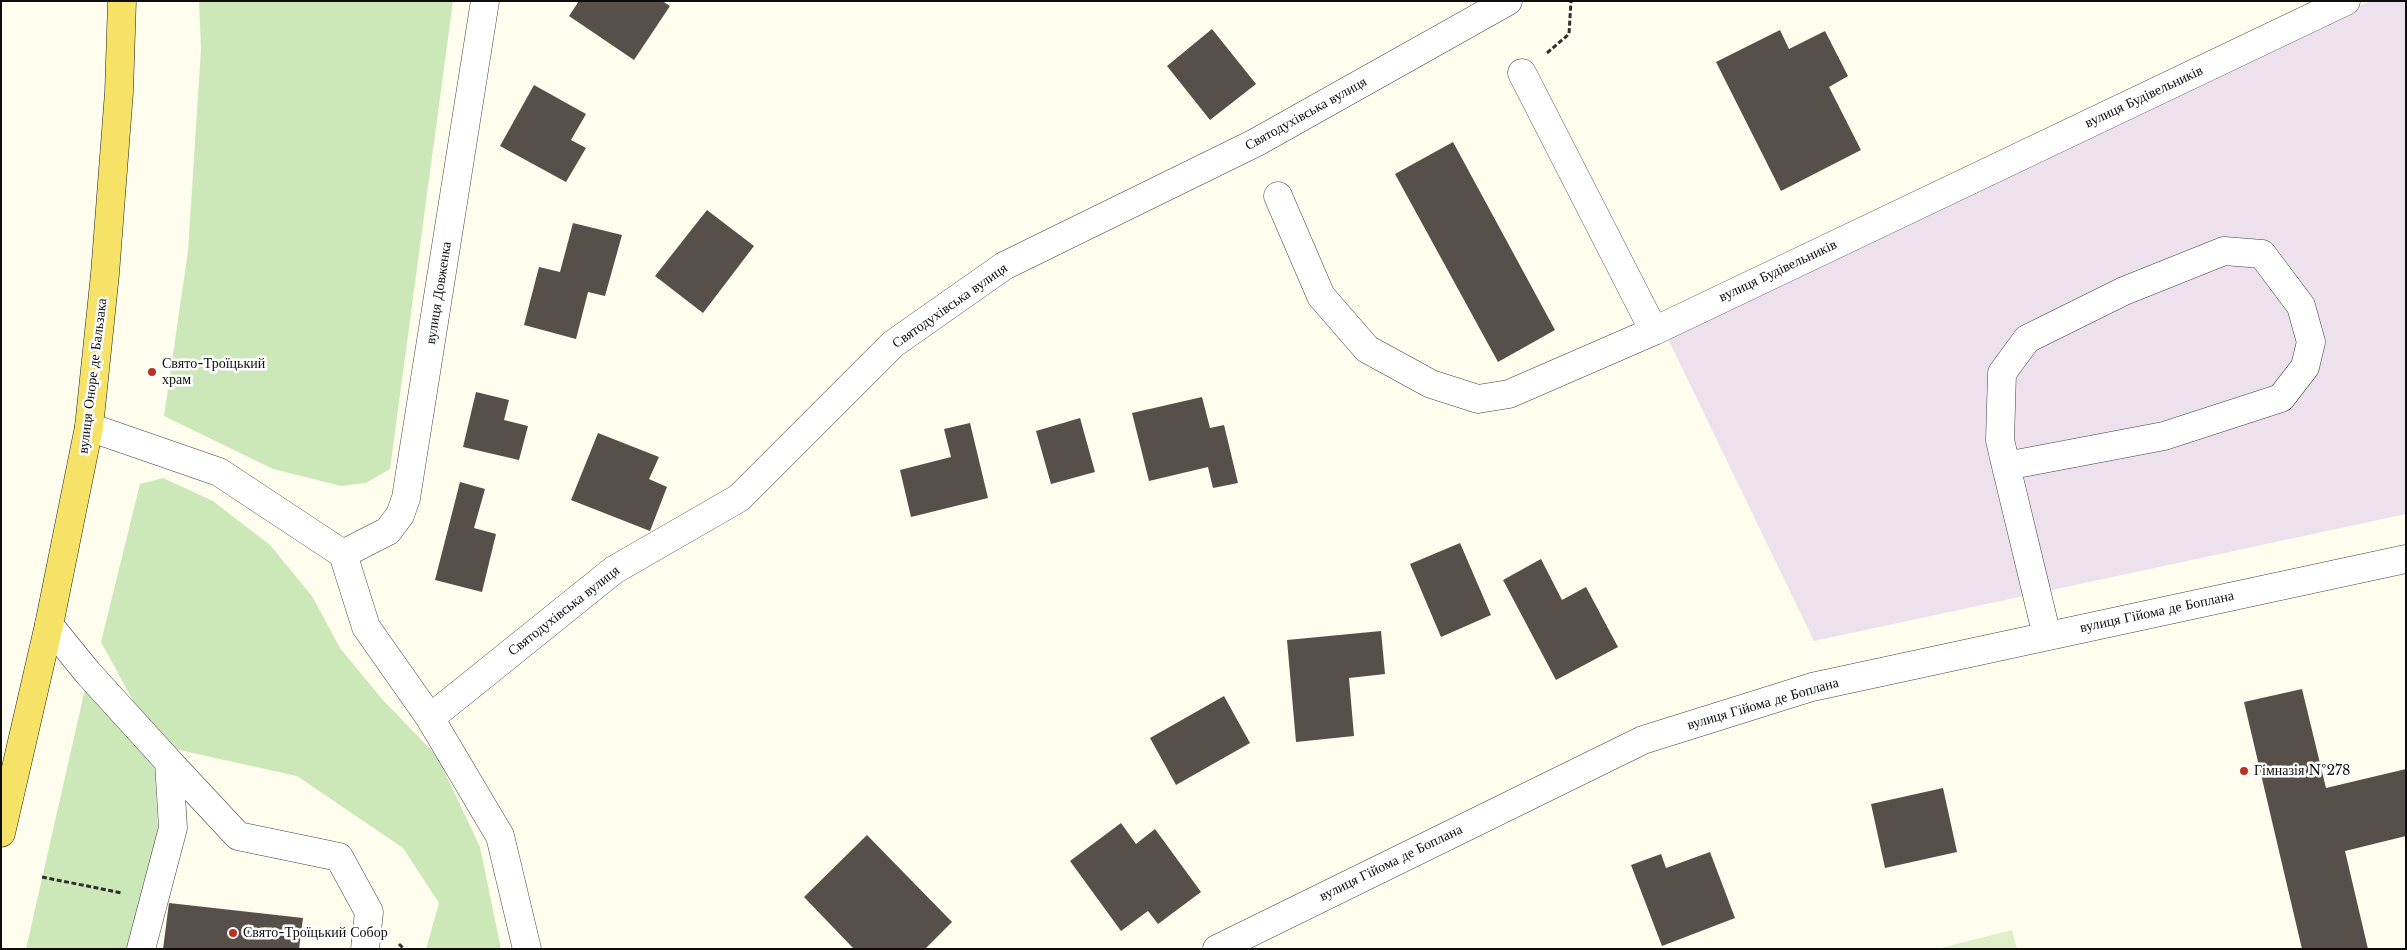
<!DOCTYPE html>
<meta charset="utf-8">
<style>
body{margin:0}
#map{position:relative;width:2407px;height:950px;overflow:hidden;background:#fffded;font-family:"Libre Baskerville",serif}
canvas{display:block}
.frame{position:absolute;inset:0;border:2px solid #0d0d0d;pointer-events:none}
</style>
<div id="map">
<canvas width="2407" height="950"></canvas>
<div class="frame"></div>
</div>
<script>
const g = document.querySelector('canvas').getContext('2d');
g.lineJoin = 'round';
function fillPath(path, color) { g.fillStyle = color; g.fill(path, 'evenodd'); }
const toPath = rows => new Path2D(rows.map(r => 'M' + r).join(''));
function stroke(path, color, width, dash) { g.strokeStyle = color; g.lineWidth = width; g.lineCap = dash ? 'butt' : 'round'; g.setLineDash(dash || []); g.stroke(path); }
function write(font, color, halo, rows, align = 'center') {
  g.font = font + ' "Libre Baskerville",serif'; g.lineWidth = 5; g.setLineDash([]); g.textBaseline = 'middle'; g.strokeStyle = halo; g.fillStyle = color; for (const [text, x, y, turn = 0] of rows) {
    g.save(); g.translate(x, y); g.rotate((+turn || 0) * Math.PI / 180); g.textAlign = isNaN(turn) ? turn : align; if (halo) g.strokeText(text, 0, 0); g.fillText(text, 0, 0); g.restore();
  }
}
const industrial = toPath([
 [2370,1,2406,1,2406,514,1814,641,1668,339]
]);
const green = toPath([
 [199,1,453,1,390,469,366,483,341,486,273,469,164,416,188,251,201,49],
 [163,478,213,501,270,545,312,596,340,648,382,699,437,756,480,847,501,949,426,949,439,903,403,848,297,776,170,748,137,708,101,642,140,484],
 [85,689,152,758,155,772,158,830,127,949,26,949]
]);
const pitch = toPath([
 [2012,930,2017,949,1937,949]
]);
const building = toPath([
 [579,1,662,1,670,6,634,60,569,16],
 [1212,29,1256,84,1210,120,1167,66],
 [1780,30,1789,49,1825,31,1848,76,1829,87,1861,150,1781,191,1716,62],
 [534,85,586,114,571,140,586,148,566,182,500,146],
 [1453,142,1555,330,1498,362,1395,174],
 [707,210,754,246,703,313,655,276],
 [573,223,622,235,605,296,588,292,576,339,524,325,539,267,560,272],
 [476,392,509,400,504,420,528,426,519,460,463,447],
 [1202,397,1210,428,1224,425,1238,483,1213,488,1208,467,1149,481,1132,413],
 [1080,418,1095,472,1051,484,1036,431],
 [970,423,988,498,911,517,900,470,951,457,944,429],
 [598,433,659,457,649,479,667,487,650,531,571,500],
 [460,482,485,489,474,528,496,534,482,592,435,580],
 [1460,543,1491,615,1441,637,1410,564],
 [1541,559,1562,600,1586,587,1618,647,1556,680,1503,580],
 [1381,631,1385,674,1349,678,1354,736,1296,742,1287,640],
 [2302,689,2326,788,2406,769,2406,836,2345,851,2368,949,2302,949,2244,702],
 [1224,696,1250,743,1176,785,1150,738],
 [1943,788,1957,852,1885,868,1871,804],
 [1121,823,1136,844,1155,829,1201,892,1158,924,1148,911,1121,931,1070,861],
 [867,835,952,922,925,949,854,949,804,897],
 [1710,852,1735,918,1662,946,1631,865,1661,854,1666,868],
 [169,903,303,918,299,949,163,949]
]);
const path = toPath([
 [1547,53,1569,34,1571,1],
 [42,877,122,893],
 [399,944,404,949]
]);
const minor = toPath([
 [1522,73,1654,331],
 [1278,196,1321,296,1367,349,1431,384,1478,399,1509,394,1654,331,2346,1],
 [89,427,219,472,343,554,366,627,430,718,500,836,527,949],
 [2006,466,2164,436,2281,398,2305,367,2311,342,2301,306,2262,254,2224,251,2124,291,2027,339,2002,373,2000,440,2006,466,2047,636],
 [343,554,388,531,400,515,406,498,485,1],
 [49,625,88,673,169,762,173,828,141,949],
 [430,718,614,570,739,498,893,344,1004,266,1255,143,1508,1],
 [169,762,238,836,339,857,369,912,365,949],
 [1217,949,1643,740,1812,687,2406,559]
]);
const major = toPath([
 [1,833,49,625,89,427,105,274,119,92,122,1]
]);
const markers = [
 [152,372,5,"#bb2f27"],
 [2244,771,5,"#bb2f27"],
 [233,933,5,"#bb2f27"]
];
const streetNames = [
 ["вулиця Будівельників",2144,97,-25],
 ["Святодухівська вулиця",1306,114,-29],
 ["вулиця Будівельників",1778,271,-25],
 ["вулиця Довженка",439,293,-81],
 ["Святодухівська вулиця",950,306,-35],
 ["вулиця Оноре де Бальзака",93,376,-83],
 ["Святодухівська вулиця",564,611,-38],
 ["вулиця Гійома де Боплана",2157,612,-12],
 ["вулиця Гійома де Боплана",1763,704,-16],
 ["вулиця Гійома де Боплана",1391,863,-26]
];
const poiNames = [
 ["Свято-Троїцький",162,364],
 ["храм",162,380],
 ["Гімназія №278",2254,771],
 ["Свято-Троїцький Собор",243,933]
];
fillPath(industrial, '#ece1ec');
fillPath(green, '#cce8b8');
fillPath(pitch, '#dff0c9');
fillPath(building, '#564f4a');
stroke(minor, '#404040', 29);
stroke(major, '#1e1e1e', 29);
stroke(path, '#2f2f2f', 3, [5, 2.5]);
stroke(minor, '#fff', 28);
stroke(major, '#f6e266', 28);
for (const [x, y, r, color] of markers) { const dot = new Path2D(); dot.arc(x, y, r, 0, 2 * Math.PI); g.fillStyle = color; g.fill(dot); stroke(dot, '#fff', 2); }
write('14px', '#0d0d0d', '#fff', streetNames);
write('14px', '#0d0d0d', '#fff', poiNames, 'left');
</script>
